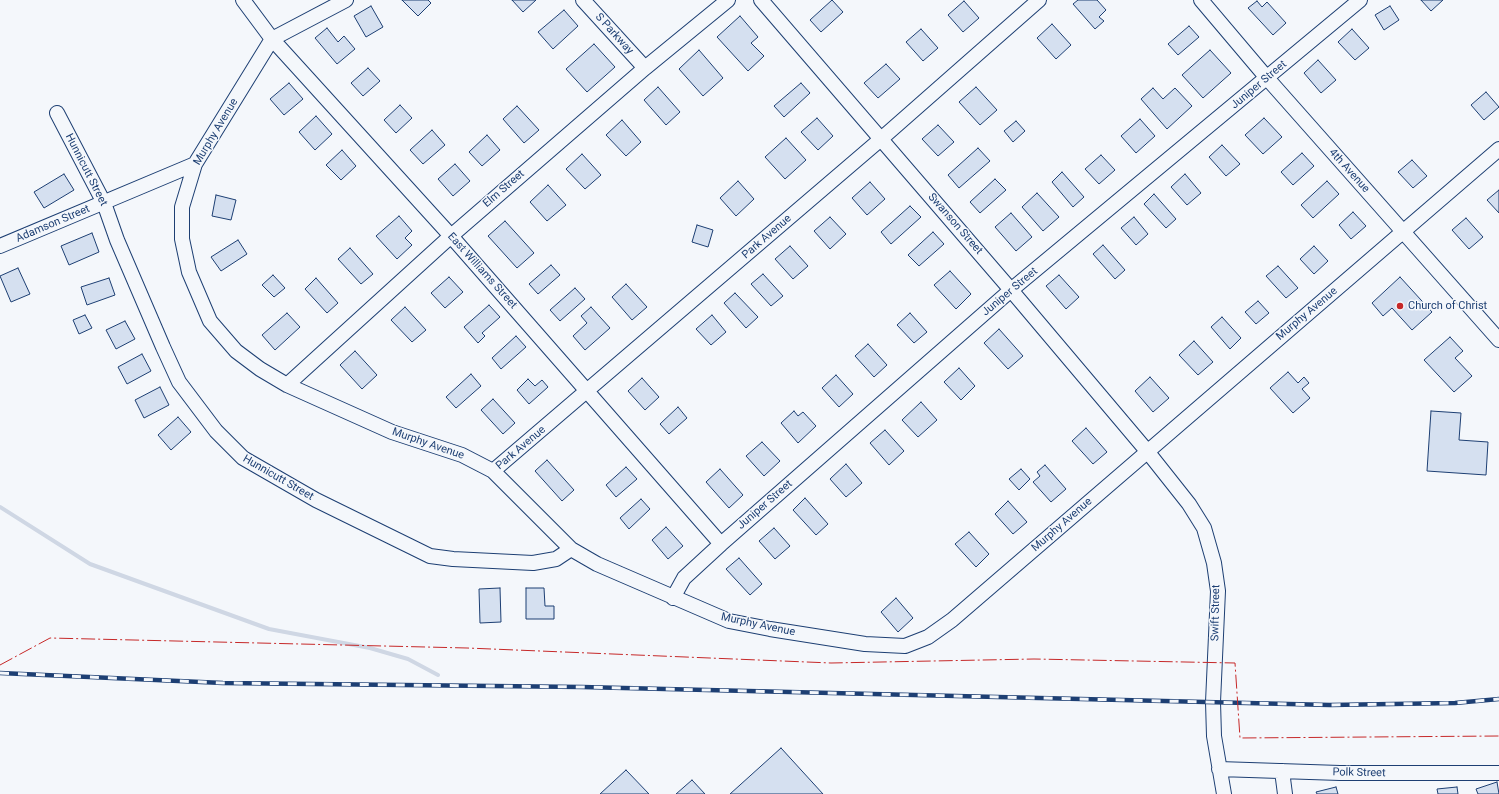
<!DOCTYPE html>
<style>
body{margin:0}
canvas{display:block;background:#f4f7fb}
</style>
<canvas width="1499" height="794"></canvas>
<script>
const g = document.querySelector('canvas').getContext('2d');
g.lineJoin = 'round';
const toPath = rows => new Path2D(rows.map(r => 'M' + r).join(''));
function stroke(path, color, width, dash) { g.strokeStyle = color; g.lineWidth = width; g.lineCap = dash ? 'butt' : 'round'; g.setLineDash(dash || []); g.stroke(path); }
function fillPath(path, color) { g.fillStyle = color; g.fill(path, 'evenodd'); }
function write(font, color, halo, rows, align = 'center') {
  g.font = font + ' Roboto,sans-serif'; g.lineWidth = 3; g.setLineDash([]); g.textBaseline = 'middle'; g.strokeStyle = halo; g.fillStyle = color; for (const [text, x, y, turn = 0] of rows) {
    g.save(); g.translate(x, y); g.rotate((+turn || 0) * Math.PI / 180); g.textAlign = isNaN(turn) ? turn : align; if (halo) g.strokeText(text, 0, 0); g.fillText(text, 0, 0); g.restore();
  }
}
const stream = toPath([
 [0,507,90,564,269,629,370,648,408,659,438,675]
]);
const building = toPath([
 [402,0,428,0,431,3,418,16,402,0],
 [512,0,536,0,523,12,512,0],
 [832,0,843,12,821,32,810,20,832,0],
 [1078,0,1097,0,1106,10,1099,17,1104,21,1095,29,1073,4,1078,0],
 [1421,0,1443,0,1431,11,1421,0],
 [964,1,979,18,963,32,948,15,964,1],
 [1257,1,1262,7,1267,2,1286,23,1273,35,1248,8,1257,1],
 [371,6,383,27,366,37,354,16,371,6],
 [1390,6,1399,20,1384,30,1375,15,1390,6],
 [564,10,578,26,553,49,538,32,564,10],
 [740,16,758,37,751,43,764,56,748,71,717,37,740,16],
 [1052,24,1071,45,1056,59,1037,38,1052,24],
 [1189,26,1199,37,1178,55,1168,44,1189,26],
 [327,28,338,42,344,36,355,49,337,64,315,38,327,28],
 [921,29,938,48,923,61,906,42,921,29],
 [1352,29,1369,48,1355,60,1338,42,1352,29],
 [594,44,615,67,587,92,566,69,594,44],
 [699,50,723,78,703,96,679,69,699,50],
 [1210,50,1231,73,1203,98,1182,75,1210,50],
 [1318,60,1336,80,1321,93,1304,73,1318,60],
 [886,64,900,79,878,98,864,83,886,64],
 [368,68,380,81,363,96,351,83,368,68],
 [289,83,303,99,284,115,270,99,289,83],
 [801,83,810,93,784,117,774,106,801,83],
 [658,87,680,112,666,125,644,100,658,87],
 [976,87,997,110,980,125,959,102,976,87],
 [1153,88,1163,99,1175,88,1192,106,1167,129,1141,99,1153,88],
 [1486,92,1499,107,1484,120,1471,105,1486,92],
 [400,105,412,118,396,133,384,120,400,105],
 [517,106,539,130,524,143,503,119,517,106],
 [316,116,332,134,315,150,299,132,316,116],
 [817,118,833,136,818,150,801,132,817,118],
 [1264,118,1282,137,1263,154,1245,135,1264,118],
 [1140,119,1155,136,1136,153,1121,136,1140,119],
 [622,120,641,142,626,156,606,135,622,120],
 [1016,121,1025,131,1013,142,1004,131,1016,121],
 [938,125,954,142,938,156,922,139,938,125],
 [432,130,445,145,423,164,410,150,432,130],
 [487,135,500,150,482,166,469,152,487,135],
 [786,138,806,160,785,179,765,157,786,138],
 [1222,145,1240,164,1226,176,1209,157,1222,145],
 [978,148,990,161,959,188,948,175,978,148],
 [342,150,356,166,341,180,326,165,342,150],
 [1302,153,1314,166,1293,185,1281,172,1302,153],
 [582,154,601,175,585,189,566,169,582,154],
 [1101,155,1115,170,1099,184,1085,169,1101,155],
 [1412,160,1427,176,1413,188,1398,172,1412,160],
 [455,164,470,181,453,196,438,179,455,164],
 [1062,172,1084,197,1073,207,1052,182,1062,172],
 [64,174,74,190,44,208,34,192,64,174],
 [1185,174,1201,193,1187,205,1171,187,1185,174],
 [995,179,1006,190,980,213,970,202,995,179],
 [738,181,754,199,736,216,720,198,738,181],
 [1327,181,1339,194,1313,218,1301,205,1327,181],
 [870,182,885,199,867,215,852,198,870,182],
 [548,185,566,205,547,221,530,202,548,185],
 [1499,190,1499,213,1487,200,1499,190],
 [1037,193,1059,217,1043,231,1022,207,1037,193],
 [1154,194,1176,219,1166,228,1144,204,1154,194],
 [216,195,236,200,231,220,212,216,216,195],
 [910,206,921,217,891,244,881,232,910,206],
 [1353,212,1366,226,1351,239,1339,225,1353,212],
 [1011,213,1032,237,1016,251,995,227,1011,213],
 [399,216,412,231,405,238,412,245,397,259,376,236,399,216],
 [830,217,846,234,830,249,814,231,830,217],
 [1134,217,1148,234,1136,245,1121,228,1134,217],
 [1466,218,1483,237,1469,249,1452,230,1466,218],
 [505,221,534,253,517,268,488,236,505,221],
 [697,225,713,230,708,247,692,242,697,225],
 [933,232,944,244,919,266,908,255,933,232],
 [92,233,99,252,69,265,61,246,92,233],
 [238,240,247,254,221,271,211,257,238,240],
 [1103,245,1125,270,1115,279,1093,254,1103,245],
 [790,246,808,266,793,279,775,259,790,246],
 [1314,246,1328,261,1314,274,1300,259,1314,246],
 [350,248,373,274,361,284,338,259,350,248],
 [551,265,560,275,538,294,529,284,551,265],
 [1278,266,1298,288,1286,298,1266,276,1278,266],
 [18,268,30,294,11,302,0,276,18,268],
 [950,271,971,294,956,309,934,285,950,271],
 [763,274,783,296,771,306,751,284,763,274],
 [273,275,285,288,274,297,262,285,273,275],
 [1059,275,1079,297,1066,309,1046,286,1059,275],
 [449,277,463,292,445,308,431,293,449,277],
 [1400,277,1432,312,1412,330,1392,308,1383,316,1372,303,1400,277],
 [109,278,115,295,87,305,81,287,109,278],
 [316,278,338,303,327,313,305,289,316,278],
 [626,284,647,307,632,320,612,297,626,284],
 [575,288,585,299,560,321,550,310,575,288],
 [735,293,758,317,746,328,724,303,735,293],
 [1258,301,1269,313,1256,324,1245,312,1258,301],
 [489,305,500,317,482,333,485,336,478,343,464,327,489,305],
 [405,307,426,330,412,342,391,320,405,307],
 [591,307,610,328,585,350,573,336,587,323,581,316,591,307],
 [287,313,300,327,275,350,262,335,287,313],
 [910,313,927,332,914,343,897,325,910,313],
 [85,315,92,328,79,334,73,320,85,315],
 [712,315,726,332,711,345,696,329,712,315],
 [1222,317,1241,338,1230,349,1211,327,1222,317],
 [125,321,135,339,116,349,106,330,125,321],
 [999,329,1023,356,1008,369,984,343,999,329],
 [516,336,526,347,501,369,492,358,516,336],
 [1450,337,1463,351,1455,358,1472,376,1454,392,1424,360,1450,337],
 [1194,341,1213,362,1198,375,1179,355,1194,341],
 [868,344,887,365,874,377,855,356,868,344],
 [355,351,377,375,362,389,340,365,355,351],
 [142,354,151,371,127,384,118,367,142,354],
 [959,368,975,386,961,400,944,382,959,368],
 [1288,372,1298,383,1304,377,1309,383,1302,389,1310,398,1293,413,1270,388,1288,372],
 [471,374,481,386,456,408,446,397,471,374],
 [836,375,853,394,839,407,822,388,836,375],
 [1150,377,1169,398,1153,412,1135,391,1150,377],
 [642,378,659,397,645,410,628,391,642,378],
 [528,379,535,386,542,380,548,387,529,404,517,390,528,379],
 [160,387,169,405,144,418,135,400,160,387],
 [493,399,515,423,503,434,481,410,493,399],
 [921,402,937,420,918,437,902,420,921,402],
 [678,407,687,418,669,434,660,424,678,407],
 [794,411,798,416,803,412,816,426,798,443,781,423,794,411],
 [1431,411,1461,413,1459,440,1488,442,1486,475,1427,471,1431,411],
 [178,417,191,432,171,450,158,435,178,417],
 [1086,428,1107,452,1093,464,1072,441,1086,428],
 [885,430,904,451,889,465,870,443,885,430],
 [762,442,780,461,764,476,746,456,762,442],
 [547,460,574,490,562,501,535,471,547,460],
 [846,464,862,483,846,497,830,479,846,464],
 [1045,465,1066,489,1051,502,1033,482,1040,476,1037,472,1045,465],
 [626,467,637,479,616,497,606,485,626,467],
 [720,469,743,495,729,508,706,482,720,469],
 [1021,469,1030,479,1019,490,1009,479,1021,469],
 [805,498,828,524,816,535,793,510,805,498],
 [641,499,650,509,629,529,620,518,641,499],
 [1008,501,1027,522,1013,534,995,514,1008,501],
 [666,527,683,546,668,559,652,540,666,527],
 [774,528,790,546,775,559,759,541,774,528],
 [969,532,989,554,976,567,955,544,969,532],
 [739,558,762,584,750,595,726,569,739,558],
 [500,588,501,622,480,623,479,589,500,588],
 [526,588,544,588,545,606,554,606,554,619,526,619,526,588],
 [896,598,913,618,898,632,881,612,896,598],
 [781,748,823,794,730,794,781,748],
 [626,770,649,794,600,794,626,770],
 [692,780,705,794,676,794,692,780],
 [1497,782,1499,794,1478,794,1476,789,1497,782],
 [1336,787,1338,794,1317,794,1316,792,1336,787],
 [1457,787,1458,794,1438,794,1437,789,1457,787]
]);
const minor = toPath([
 [243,0,272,39,451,236,721,544],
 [346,0,272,39,195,164,182,207,182,239,189,272,210,321,236,351,260,369,287,385,392,432,462,455,493,471,571,549,597,564,729,621,770,629,865,644,905,646,928,637,952,620,1499,149],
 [583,0,645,68],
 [761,0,1011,290,1147,451,1189,504,1204,528,1214,563,1218,591,1213,702,1214,736,1224,794],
 [1201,0,1267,78,1499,340],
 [57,113,104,203,117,240,163,347,179,382,216,431,243,458,316,500,430,556,453,559,533,563,556,559,571,549],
 [0,246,195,164],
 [287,385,451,236,645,68,728,0],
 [493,471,881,139,1039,0],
 [673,598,684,578,721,544,1011,290,1360,0],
 [1219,769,1340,773,1499,773],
 [1282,771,1285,794]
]);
const rail = toPath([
 [0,673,223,683,582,687,1330,705,1455,703,1499,699]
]);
const power = toPath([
 [0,665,50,638,467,648,831,663,1034,659,1235,663,1240,738,1499,736]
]);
const markers = [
 [1400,306,4,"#c62828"]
];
const streetNames = [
 ["S Parkway",614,34,48],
 ["Juniper Street",1259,85,-40],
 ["Murphy Avenue",216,132,-59],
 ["Hunnicutt Street",86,170,63],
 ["4th Avenue",1349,171,48],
 ["Elm Street",504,189,-41],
 ["Adamson Street",53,224,-23],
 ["Swanson Street",955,224,49],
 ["Park Avenue",767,237,-41],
 ["East Williams Street",482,271,48],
 ["Juniper Street",1010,292,-40],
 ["Murphy Avenue",1307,314,-40],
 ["Murphy Avenue",428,444,19],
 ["Park Avenue",521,448,-40],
 ["Hunnicutt Street",278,478,30],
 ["Juniper Street",765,505,-41],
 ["Murphy Avenue",1062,525,-41],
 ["Swift Street",1216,613,-89],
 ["Murphy Avenue",758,625,12],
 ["Polk Street",1359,773,1]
];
const poiNames = [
 ["Church of Christ",1408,306]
];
stroke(stream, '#cfd7e4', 4);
fillPath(building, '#d5e0f0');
stroke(building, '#1d3f73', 1);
stroke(minor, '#1d3f73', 16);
stroke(minor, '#f4f7fb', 14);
stroke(rail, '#1d3f73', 4.5);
stroke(rail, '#f4f7fb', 3, [9]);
stroke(power, '#c62828', 1, [14, 3, 2, 3]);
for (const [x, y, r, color] of markers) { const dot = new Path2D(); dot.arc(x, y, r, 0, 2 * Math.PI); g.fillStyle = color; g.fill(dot); stroke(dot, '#f4f7fb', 1.5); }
write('11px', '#1d3f73', '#f4f7fb', streetNames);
write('11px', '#1d3f73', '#f4f7fb', poiNames, 'left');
</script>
